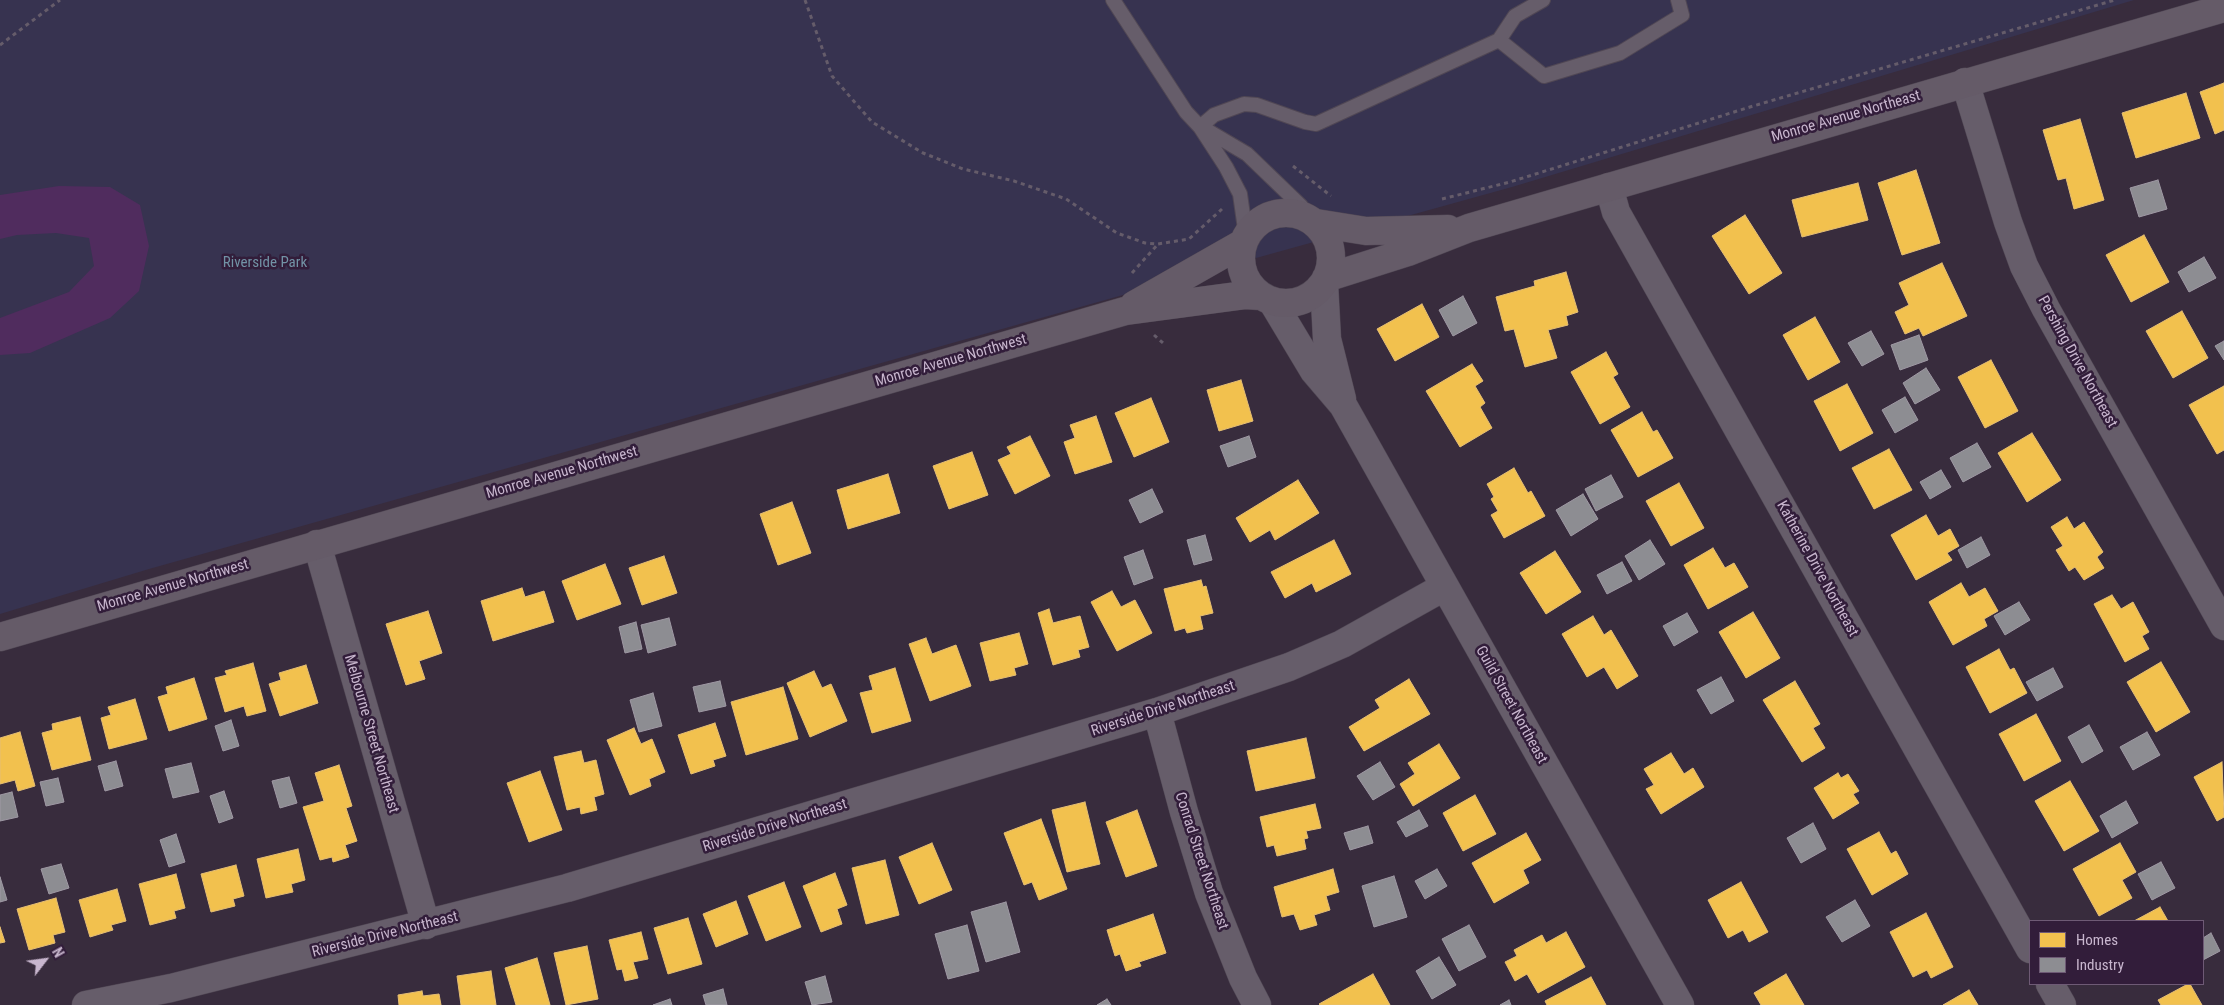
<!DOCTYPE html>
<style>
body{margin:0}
#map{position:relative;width:2224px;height:1005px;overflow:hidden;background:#382c3d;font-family:"Roboto Condensed",sans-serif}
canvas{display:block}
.legend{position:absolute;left:2029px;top:920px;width:175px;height:65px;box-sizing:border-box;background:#321d3a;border:1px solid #6e5a75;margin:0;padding:6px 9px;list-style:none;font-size:15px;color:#c8b6ce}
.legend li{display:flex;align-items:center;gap:10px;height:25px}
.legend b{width:25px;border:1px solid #6e5a75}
.north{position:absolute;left:20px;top:935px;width:50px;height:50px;-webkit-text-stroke:4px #321d3a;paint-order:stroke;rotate:60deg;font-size:14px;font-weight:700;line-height:20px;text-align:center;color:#c8b6ce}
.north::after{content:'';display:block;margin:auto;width:18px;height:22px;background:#c8b6ce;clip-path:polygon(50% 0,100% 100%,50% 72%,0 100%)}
</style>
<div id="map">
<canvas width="2224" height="1005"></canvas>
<ul class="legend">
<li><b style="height:14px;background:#f2c14e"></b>Homes</li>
<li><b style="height:14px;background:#8d8d92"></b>Industry</li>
</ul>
<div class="north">N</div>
</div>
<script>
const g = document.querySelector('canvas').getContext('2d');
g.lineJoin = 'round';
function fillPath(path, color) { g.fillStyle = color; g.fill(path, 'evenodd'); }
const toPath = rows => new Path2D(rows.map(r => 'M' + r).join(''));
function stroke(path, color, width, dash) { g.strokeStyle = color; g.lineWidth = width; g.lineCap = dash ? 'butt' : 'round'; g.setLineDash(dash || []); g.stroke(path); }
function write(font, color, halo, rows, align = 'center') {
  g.font = font + ' "Roboto Condensed",sans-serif'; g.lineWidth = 5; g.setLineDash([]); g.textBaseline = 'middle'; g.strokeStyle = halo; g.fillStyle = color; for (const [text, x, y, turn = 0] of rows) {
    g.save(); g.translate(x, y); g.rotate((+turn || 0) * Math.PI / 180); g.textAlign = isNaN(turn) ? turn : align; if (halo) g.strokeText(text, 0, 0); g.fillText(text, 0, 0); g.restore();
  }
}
const green = toPath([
 [0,0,2134,0,1512,187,1130,293,149,569,0,614]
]);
const water = toPath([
 [59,186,110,187,140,205,149,246,139,291,110,318,30,353,0,355,0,318,69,292,94,266,89,238,56,233,17,235,0,239,0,195]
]);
const homes = toPath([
 [2224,83,2224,130,2215,134,2200,92,2224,83],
 [2186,93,2200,138,2136,158,2122,113,2186,93],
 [2080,119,2104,200,2074,209,2066,178,2058,180,2043,130,2080,119],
 [1916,170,1940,243,1902,255,1878,183,1916,170],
 [1858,183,1868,220,1802,237,1792,200,1858,183],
 [1745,215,1782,273,1749,294,1712,236,1745,215],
 [2144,235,2169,282,2131,302,2106,255,2144,235],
 [1942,263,1967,316,1923,336,1919,328,1905,334,1895,312,1909,305,1899,283,1942,263],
 [1566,272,1578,312,1566,316,1568,325,1548,330,1557,358,1525,367,1514,329,1505,331,1496,297,1535,286,1534,281,1566,272],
 [1422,304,1439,337,1395,361,1377,329,1422,304],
 [2182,311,2208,358,2173,378,2146,331,2182,311],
 [1815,317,1840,362,1808,380,1783,335,1815,317],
 [1606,352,1618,374,1613,377,1630,407,1600,424,1571,372,1606,352],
 [1991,360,2018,411,1985,428,1958,377,1991,360],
 [1472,364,1483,381,1475,386,1485,403,1480,407,1492,428,1460,447,1426,391,1472,364],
 [1241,380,1253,421,1219,431,1207,390,1241,380],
 [1847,384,1873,433,1840,451,1814,401,1847,384],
 [2224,386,2224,450,2217,454,2189,405,2224,386],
 [1151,398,1169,442,1134,457,1115,413,1151,398],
 [1642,412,1653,432,1657,430,1673,458,1638,477,1611,430,1642,412],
 [1096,416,1112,462,1075,474,1064,442,1075,438,1070,425,1096,416],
 [2032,433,2061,480,2027,502,1998,453,2032,433],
 [1030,436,1050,476,1015,494,998,460,1011,454,1007,447,1030,436],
 [1889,449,1912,490,1874,509,1852,468,1889,449],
 [972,452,988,495,949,509,933,466,972,452],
 [1514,468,1528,493,1531,491,1545,516,1504,538,1491,515,1498,511,1491,499,1494,497,1487,484,1514,468],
 [888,474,900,513,848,529,837,490,888,474],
 [1298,480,1319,513,1275,540,1270,530,1250,542,1236,518,1298,480],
 [1679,483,1704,528,1671,546,1646,501,1679,483],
 [792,502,811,553,778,565,760,514,792,502],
 [1926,515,1938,536,1950,529,1959,546,1947,553,1952,560,1916,580,1891,535,1926,515],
 [2067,517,2074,529,2084,522,2103,552,2097,557,2104,568,2084,580,2075,567,2069,571,2056,550,2063,546,2051,527,2067,517],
 [1334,540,1351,574,1316,592,1312,583,1285,598,1271,572,1334,540],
 [1713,548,1725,568,1734,563,1748,587,1708,609,1684,565,1713,548],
 [1555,551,1581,592,1546,614,1520,573,1555,551],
 [664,556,677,593,642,605,629,568,664,556],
 [605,564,621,604,577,620,562,581,605,564],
 [1201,580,1203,587,1206,586,1213,613,1200,616,1203,629,1187,633,1185,628,1175,631,1164,589,1201,580],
 [1961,583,1969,597,1985,588,1998,611,1984,619,1987,626,1953,645,1929,602,1961,583],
 [522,588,525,597,544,591,554,622,493,641,481,601,522,588],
 [1112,591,1121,607,1135,600,1152,633,1117,651,1091,602,1112,591],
 [2112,595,2121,609,2133,602,2149,632,2142,636,2149,649,2125,662,2094,604,2112,595],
 [1049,609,1053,623,1080,616,1089,647,1078,650,1080,657,1053,665,1038,613,1049,609],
 [428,611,442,653,419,661,425,679,406,685,386,624,428,611],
 [1753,612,1780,658,1746,678,1719,632,1753,612],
 [1593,616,1604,635,1611,630,1638,676,1617,689,1604,667,1587,677,1562,634,1593,616],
 [1019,633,1028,664,1014,668,1016,675,990,681,980,643,1019,633],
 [926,638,932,654,956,645,971,686,930,701,909,644,926,638],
 [1999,649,2010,670,2014,668,2027,693,1990,713,1966,667,1999,649],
 [2161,662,2190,712,2156,732,2127,682,2161,662],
 [253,663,266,711,247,716,244,706,225,712,215,678,227,675,225,671,253,663],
 [306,665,318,703,280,716,269,684,281,680,279,673,306,665],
 [895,668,911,721,872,733,860,693,873,690,869,676,895,668],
 [814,671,822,688,831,684,847,721,810,737,787,683,814,671],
 [194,678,207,719,169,731,158,697,168,694,166,687,194,678],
 [1409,679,1430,714,1364,751,1349,727,1380,708,1375,700,1409,679],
 [1795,681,1820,724,1813,728,1825,748,1802,762,1763,700,1795,681],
 [783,687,798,739,746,755,731,702,783,687],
 [135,699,147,739,109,749,101,718,111,715,108,707,135,699],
 [2036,714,2061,761,2024,781,1999,734,2036,714],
 [80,717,91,760,52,770,42,733,53,730,52,724,80,717],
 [715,723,726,756,713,760,715,766,691,774,678,735,715,723],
 [634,728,641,744,652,739,665,772,649,779,651,786,630,795,607,740,634,728],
 [20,732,35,786,18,791,15,780,0,784,0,738,20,732],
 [1306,738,1315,778,1256,791,1247,751,1306,738],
 [1439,744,1460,778,1413,806,1400,784,1415,774,1408,763,1439,744],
 [581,751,584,763,596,760,604,794,594,797,597,810,581,814,580,807,567,810,554,757,581,751],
 [1671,753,1684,774,1693,768,1704,787,1661,814,1646,789,1654,785,1644,769,1671,753],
 [2222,762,2224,817,2217,821,2194,777,2222,762],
 [339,765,352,806,346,808,357,841,345,845,349,857,333,862,332,857,320,860,303,807,324,801,315,773,339,765],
 [540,771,562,830,529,842,507,783,540,771],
 [1838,773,1841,778,1848,774,1859,791,1853,794,1859,803,1833,819,1814,788,1838,773],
 [2070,781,2099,831,2064,851,2035,801,2070,781],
 [1475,795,1496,834,1463,851,1443,813,1475,795],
 [1085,802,1100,864,1067,872,1052,810,1085,802],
 [1315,804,1321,828,1306,831,1308,838,1304,839,1306,849,1277,856,1274,845,1267,847,1260,817,1315,804],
 [1137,810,1157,866,1126,877,1106,822,1137,810],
 [1041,819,1067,889,1039,900,1032,882,1024,885,1004,833,1041,819],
 [1879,832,1891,854,1896,851,1908,874,1872,895,1847,849,1879,832],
 [1526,833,1541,860,1523,870,1529,883,1494,903,1472,863,1526,833],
 [932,843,952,890,919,904,899,857,932,843],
 [2120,843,2136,872,2122,880,2132,898,2099,916,2073,869,2120,843],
 [298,849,305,880,291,884,293,892,266,898,257,859,298,849],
 [885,860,899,915,866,924,852,868,885,860],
 [236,865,244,896,233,899,235,906,211,912,201,874,236,865],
 [1333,869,1339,892,1326,896,1330,910,1314,915,1317,925,1300,930,1294,914,1282,917,1274,887,1333,869],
 [835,873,847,905,837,909,842,924,821,932,803,886,835,873],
 [176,874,185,908,174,911,176,918,150,925,139,884,176,874],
 [784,882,801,927,766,941,748,896,784,882],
 [1741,882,1768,932,1749,942,1743,930,1728,938,1708,900,1741,882],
 [117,889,126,921,111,925,113,930,90,937,79,900,117,889],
 [56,898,65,932,53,935,55,943,29,950,17,909,56,898],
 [736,901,748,934,716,947,703,914,736,901],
 [2160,907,2168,921,2134,921,2160,907],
 [1926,913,1953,967,1931,978,1927,970,1913,977,1890,932,1926,913],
 [1153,914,1166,953,1139,962,1141,966,1126,971,1120,954,1115,956,1107,930,1153,914],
 [688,918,702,964,668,974,654,928,688,918],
 [0,927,5,942,0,943,0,927],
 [641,932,648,959,633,962,638,978,625,981,622,969,617,970,609,940,641,932],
 [1566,932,1585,967,1538,993,1527,974,1515,981,1505,962,1517,956,1514,950,1542,935,1546,943,1566,932],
 [587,946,598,999,566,1005,554,953,587,946],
 [537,958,550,1005,516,1005,505,968,537,958],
 [491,971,496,1005,461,1005,457,976,491,971],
 [1373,974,1390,1005,1320,1005,1319,1004,1373,974],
 [1786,974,1804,1005,1761,1005,1754,993,1786,974],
 [1591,977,1606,1005,1547,1005,1545,1001,1591,977],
 [2188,984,2190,984,2202,1005,2161,1005,2158,1000,2188,984],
 [1969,990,1978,1005,1943,1005,1969,990],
 [422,991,423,996,439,994,441,1005,399,1005,398,995,422,991]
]);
const industry = toPath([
 [2158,180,2167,209,2139,217,2130,188,2158,180],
 [2204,257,2216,278,2189,292,2178,272,2204,257],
 [1463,296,1477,323,1453,336,1439,310,1463,296],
 [1871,331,1884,354,1862,366,1848,343,1871,331],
 [1919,335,1928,360,1900,370,1891,345,1919,335],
 [2224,341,2224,360,2215,346,2224,341],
 [1926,368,1940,390,1915,404,1903,383,1926,368],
 [1905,397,1918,420,1895,433,1882,410,1905,397],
 [1249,436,1256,457,1228,467,1220,446,1249,436],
 [1977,443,1991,467,1963,482,1950,458,1977,443],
 [1941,470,1951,487,1930,499,1920,482,1941,470],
 [1611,475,1623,497,1596,511,1585,489,1611,475],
 [1152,489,1163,512,1140,523,1129,500,1152,489],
 [1583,494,1598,519,1571,536,1556,510,1583,494],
 [1205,535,1212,560,1194,565,1187,540,1205,535],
 [1981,537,1990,555,1967,568,1958,550,1981,537],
 [1650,540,1665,564,1639,580,1625,556,1650,540],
 [1143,550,1153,578,1134,585,1124,557,1143,550],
 [1622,562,1632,581,1607,594,1597,575,1622,562],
 [2019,602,2030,620,2005,635,1994,616,2019,602],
 [1687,613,1698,632,1674,646,1663,626,1687,613],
 [669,618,676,645,648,653,641,625,669,618],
 [636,622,642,649,625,653,619,627,636,622],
 [2053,668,2063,687,2037,701,2026,682,2053,668],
 [1721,677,1734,701,1711,714,1697,690,1721,677],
 [720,681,726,706,699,712,693,687,720,681],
 [653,693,662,726,639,732,630,700,653,693],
 [231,720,239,746,223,751,215,726,231,720],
 [2089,725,2103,751,2082,763,2068,737,2089,725],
 [2147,732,2160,755,2133,770,2120,747,2147,732],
 [116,761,123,786,105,791,98,766,116,761],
 [1380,762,1395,787,1373,800,1357,776,1380,762],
 [191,763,199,792,173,798,165,769,191,763],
 [289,777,297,803,280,808,272,781,289,777],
 [58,778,64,802,46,806,40,782,58,778],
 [224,791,233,818,219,823,210,796,224,791],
 [12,792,18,817,0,821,0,795,12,792],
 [2126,801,2138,823,2112,838,2100,816,2126,801],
 [1419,810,1428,826,1406,837,1397,822,1419,810],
 [1813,823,1826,849,1801,863,1787,838,1813,823],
 [1368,826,1373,843,1350,850,1344,833,1368,826],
 [176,834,185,862,169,867,160,840,176,834],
 [2161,862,2175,888,2152,900,2138,874,2161,862],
 [61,864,69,888,49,894,41,869,61,864],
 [1437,869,1447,886,1425,899,1415,881,1437,869],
 [1394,876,1407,917,1374,927,1362,886,1394,876],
 [0,877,7,900,0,902,0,877],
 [1855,900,1870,926,1842,942,1826,917,1855,900],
 [1006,902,1020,952,986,962,971,912,1006,902],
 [967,925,979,971,948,979,935,934,967,925],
 [1469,925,1486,957,1459,971,1442,939,1469,925],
 [2211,933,2220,951,2203,960,2203,938,2211,933],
 [1439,957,1456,985,1432,999,1416,971,1439,957],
 [825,976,832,1002,812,1005,805,982,825,976],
 [723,989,727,1005,706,1005,703,995,723,989],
 [670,999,672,1005,653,1005,670,999],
 [1107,999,1111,1005,1097,1005,1107,999],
 [1509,1000,1511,1005,1500,1005,1509,1000]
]);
const path = toPath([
 [805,0,832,76,872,122,923,153,963,169,1014,181,1066,199,1117,233,1145,243,1158,244,1189,239,1222,209],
 [0,45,60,0],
 [1293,166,1331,196],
 [1442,199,1510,182,1750,107,2115,0],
 [1132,273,1158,244],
 [1154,335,1163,343]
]);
const service = toPath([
 [1113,0,1186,112,1200,127,1226,167,1240,194,1246,236],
 [1543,0,1515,16,1499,40,1544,76,1620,53,1682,15,1678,0],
 [1200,127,1214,115,1244,104,1257,105,1305,122,1316,124,1499,40],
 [1203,128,1247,154,1301,206,1306,217]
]);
const minor = toPath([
 [1965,82,2008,222,2024,266,2046,309,2224,626],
 [1609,187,1616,212,2030,949],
 [1324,283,1327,339,1342,399],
 [1272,301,1314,371,1343,405,1680,1005],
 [317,544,426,925],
 [1157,712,1184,812,1209,893,1243,978,1257,1005],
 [2050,984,2062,1005],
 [86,1005,171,988,567,888,1157,712,1289,667,1342,644,1444,587]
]);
const secondary = toPath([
 '1241 258a45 45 0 1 1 90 0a45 45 0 1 1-90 0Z',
 [1316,223,1366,231,1448,229],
 [1326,278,1408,252,1469,228,2224,8],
 [1134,305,1243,243],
 [0,637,1125,311,1245,295,1261,296]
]);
const streetNames = [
 ["Monroe Avenue Northeast",1846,117,-16],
 ["Monroe Avenue Northwest",951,361,-16],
 ["Pershing Drive Northeast",2077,362,61],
 ["Monroe Avenue Northwest",562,473,-16],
 ["Katherine Drive Northeast",1817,569,61],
 ["Monroe Avenue Northwest",173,586,-16],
 ["Guild Street Northeast",1511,705,61],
 ["Riverside Drive Northeast",1163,709,-18],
 ["Melbourne Street Northeast",371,734,74],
 ["Riverside Drive Northeast",775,826,-17],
 ["Conrad Street Northeast",1201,861,72],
 ["Riverside Drive Northeast",385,935,-14]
];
const parkNames = [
 ["Riverside Park",265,263]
];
fillPath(green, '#373350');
fillPath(water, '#502c5e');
fillPath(homes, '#f2c14e');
stroke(homes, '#e5be74', 1);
fillPath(industry, '#8d8d92');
stroke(industry, '#9f99a4', 1);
stroke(service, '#504754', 16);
stroke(minor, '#504754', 29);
stroke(secondary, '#504754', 29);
stroke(path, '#655c6a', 3, [4, 4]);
stroke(service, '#665d6a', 14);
stroke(minor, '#665d6a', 28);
stroke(secondary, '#655b68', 28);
write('15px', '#c8b6ce', '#321d3a', streetNames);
write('15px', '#7293a6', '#321d3a', parkNames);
</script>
